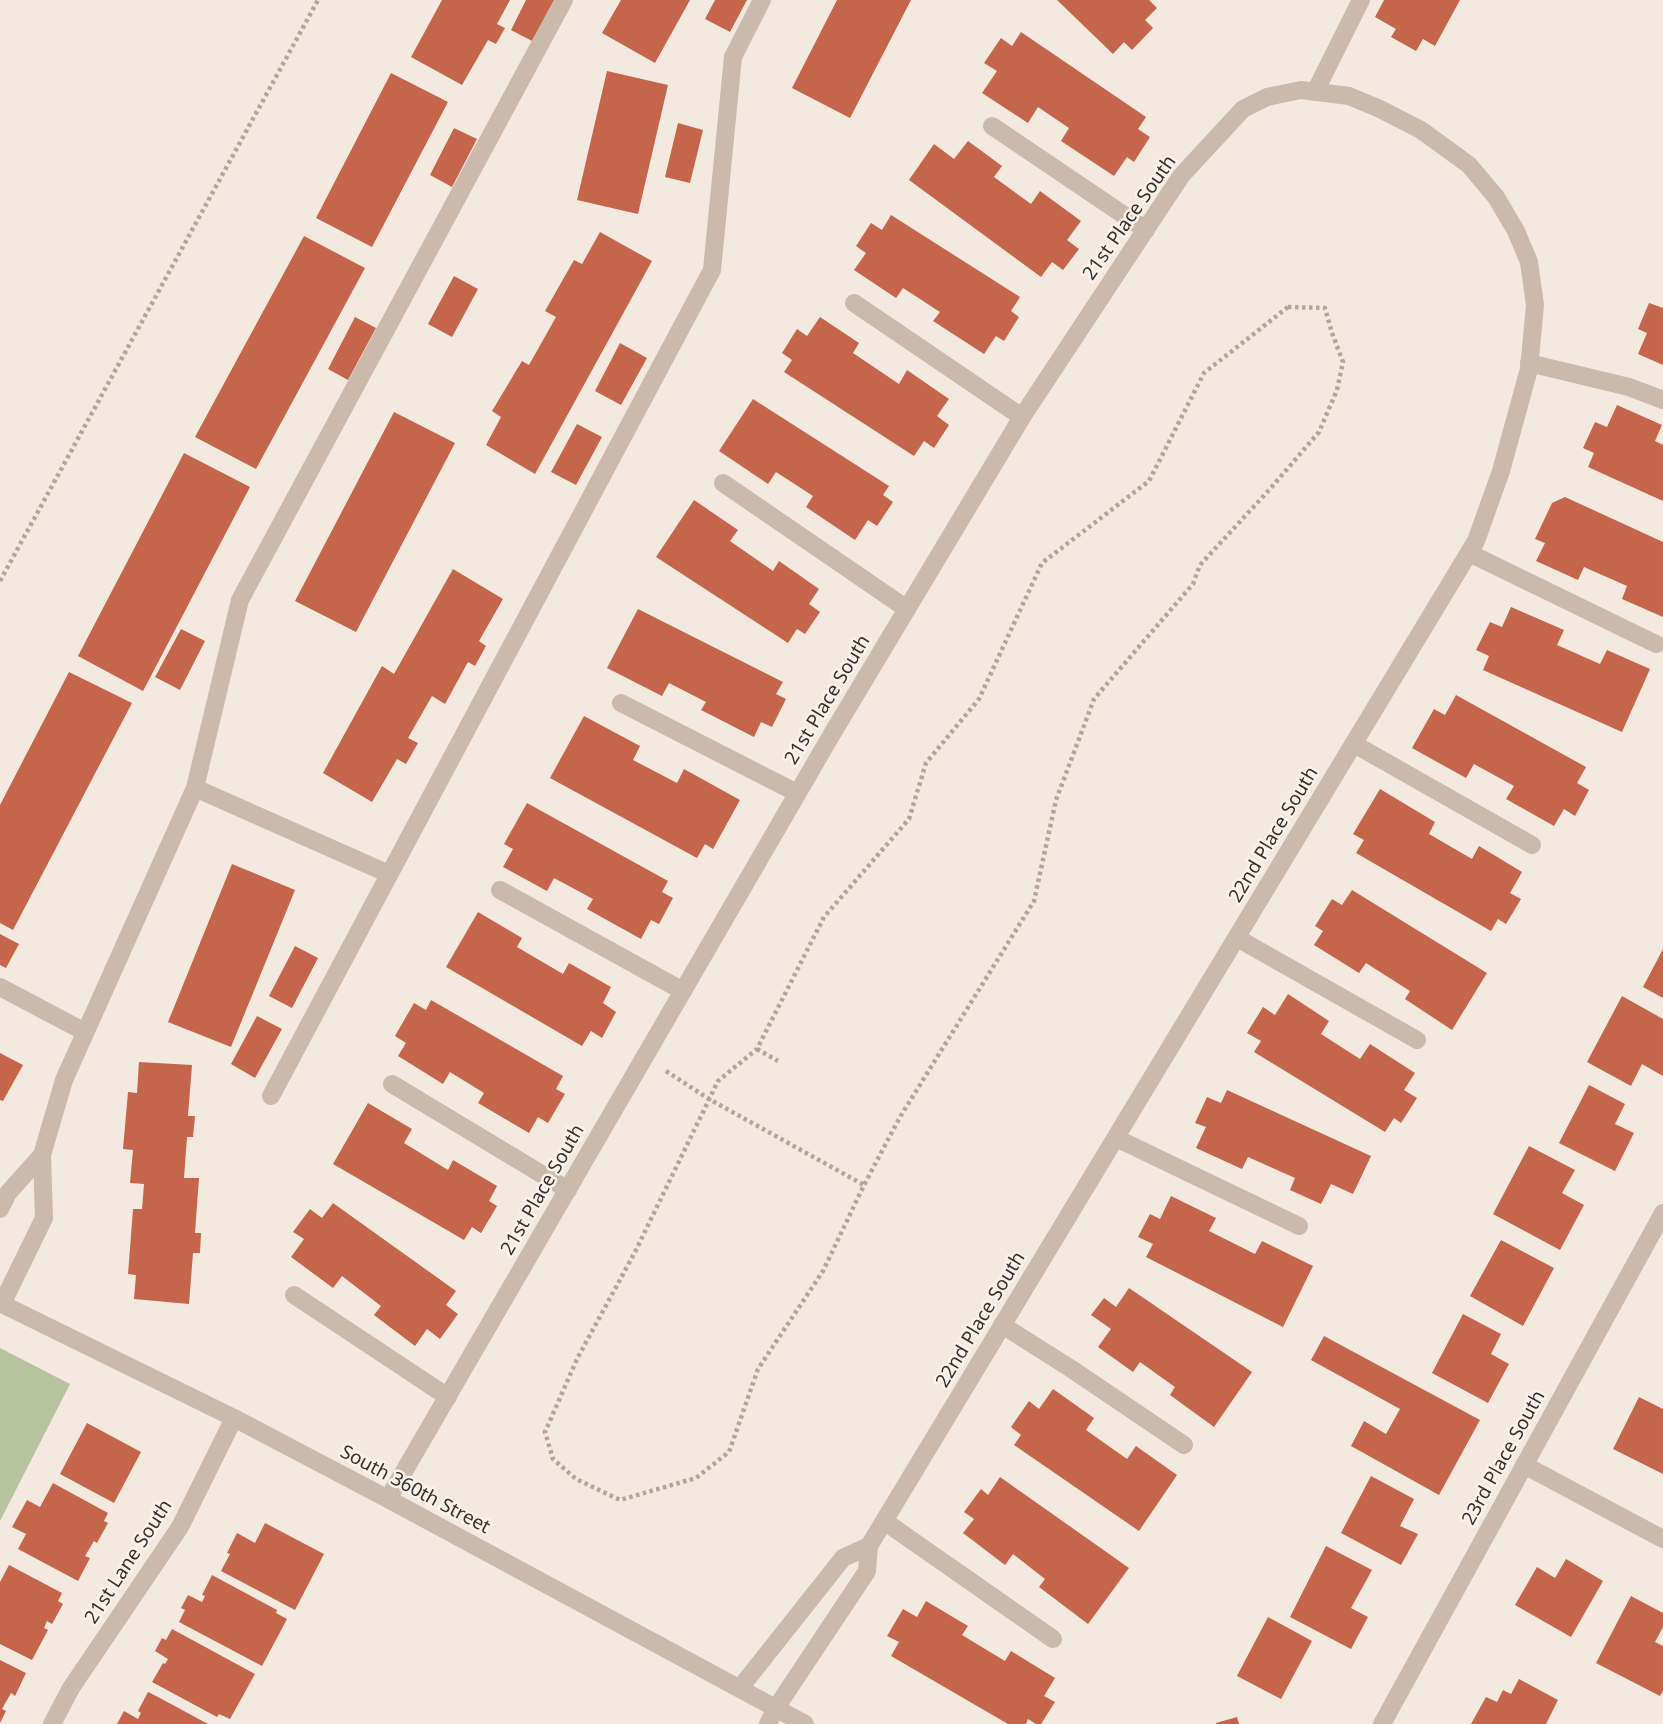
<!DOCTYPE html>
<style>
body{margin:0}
canvas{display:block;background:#f3e9df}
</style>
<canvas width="1663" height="1724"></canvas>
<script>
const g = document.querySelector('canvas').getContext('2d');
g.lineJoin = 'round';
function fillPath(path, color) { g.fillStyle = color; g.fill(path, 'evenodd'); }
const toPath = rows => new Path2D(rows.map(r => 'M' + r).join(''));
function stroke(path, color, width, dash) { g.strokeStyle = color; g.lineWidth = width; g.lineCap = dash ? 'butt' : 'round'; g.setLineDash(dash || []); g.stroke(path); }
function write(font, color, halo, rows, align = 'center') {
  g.font = font + ' "Noto Sans",sans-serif'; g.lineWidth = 5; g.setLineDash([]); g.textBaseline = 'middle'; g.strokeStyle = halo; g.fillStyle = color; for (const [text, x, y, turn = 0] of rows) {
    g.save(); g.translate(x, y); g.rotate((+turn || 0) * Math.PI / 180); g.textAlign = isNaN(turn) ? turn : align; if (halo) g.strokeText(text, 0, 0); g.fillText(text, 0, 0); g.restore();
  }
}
const green = toPath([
 [0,1348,70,1384,0,1521]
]);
const building = toPath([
 [442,0,510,0,497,24,505,28,496,44,488,40,462,85,411,57],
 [526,0,555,0,534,42,511,30],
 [621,0,690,0,655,63,602,33],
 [715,0,747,0,730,32,705,19],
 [837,0,911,0,850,118,792,88],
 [1057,0,1149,0,1157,8,1145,20,1153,28,1132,50,1124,42,1113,54],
 [1384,0,1460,0,1435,46,1423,39,1416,51,1391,37,1396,29,1375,17],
 [1021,32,1146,117,1138,129,1150,137,1134,162,1127,157,1114,176,1061,141,1069,128,1038,107,1028,123,982,93,997,71,984,63,1001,38,1012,46],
 [607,71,668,85,638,214,577,200],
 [391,73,448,102,372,247,316,218],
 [678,123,703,130,690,183,665,177],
 [454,128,477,139,452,187,430,175],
 [968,141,1002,166,994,177,1031,204,1040,191,1081,221,1067,240,1079,249,1063,270,1052,262,1041,277,909,180,934,144,954,159],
 [891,215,1020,297,1011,311,1019,317,1004,341,996,336,984,354,933,321,940,312,903,288,896,298,854,270,866,253,856,246,871,223,882,230],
 [600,232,652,261,535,474,486,445,501,417,492,411,522,361,529,365,556,317,545,311,574,260,582,264],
 [304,236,365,268,256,469,195,437],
 [454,276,478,289,452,337,428,324],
 [1649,303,1663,308,1663,365,1638,354,1647,333,1638,329],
 [355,317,376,328,348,380,328,369],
 [820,317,859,343,853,353,899,384,907,370,949,399,937,416,949,425,934,448,924,441,914,456,784,372,792,360,782,353,797,329,807,336],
 [620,343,647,358,621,405,595,391],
 [753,399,889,486,883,495,893,502,877,526,868,520,855,540,806,507,813,496,776,472,768,484,719,451],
 [1617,405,1662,425,1655,441,1663,445,1663,501,1588,467,1594,453,1583,448,1595,422,1607,427],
 [394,412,455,443,356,632,295,601],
 [577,424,602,437,576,485,551,472],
 [184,453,250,487,143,691,78,656],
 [1565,497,1663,542,1663,617,1622,599,1627,586,1584,567,1578,580,1536,561,1545,543,1535,539,1552,503],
 [694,500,738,530,730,541,773,571,779,561,819,589,809,604,820,612,805,634,797,629,788,643,656,557],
 [453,569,503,599,479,641,486,646,475,666,468,662,445,704,432,696,408,738,418,743,406,764,397,759,372,802,323,773,382,666,394,674],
 [1511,607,1564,630,1557,645,1600,664,1607,650,1650,669,1622,732,1483,670,1489,656,1476,650,1490,622,1502,627],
 [638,609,783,682,776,694,786,699,772,727,761,722,754,737,701,710,706,702,669,683,662,696,607,668],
 [181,629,205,641,180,690,155,677],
 [69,672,132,703,13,930,0,923,0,805],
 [1456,695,1586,767,1577,783,1589,790,1575,816,1564,809,1554,826,1506,799,1514,786,1474,764,1466,778,1412,748,1434,709,1445,715],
 [584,716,640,746,633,760,677,783,684,769,740,800,713,849,705,844,697,858,550,778],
 [1380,789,1435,822,1429,834,1472,859,1479,846,1522,872,1510,893,1521,899,1506,924,1498,919,1491,931,1356,853,1364,840,1353,834],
 [527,803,668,881,662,892,673,898,659,924,651,920,641,939,587,909,593,899,554,878,547,891,503,867,513,849,504,844],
 [232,864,295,890,231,1047,168,1022],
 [1352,890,1487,973,1452,1030,1405,999,1410,991,1366,963,1359,973,1314,945,1323,931,1315,926,1332,899,1342,905],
 [478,912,522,938,517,947,563,974,569,963,611,987,603,1003,616,1012,602,1038,591,1031,582,1046,446,967],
 [0,934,19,944,6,968,0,965],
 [295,946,318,958,292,1008,269,996],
 [1663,949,1663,998,1643,987],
 [1288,994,1329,1021,1321,1034,1360,1059,1370,1044,1415,1073,1404,1090,1417,1098,1401,1123,1394,1118,1385,1132,1254,1052,1261,1041,1247,1033,1263,1007,1275,1015],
 [1622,996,1663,1019,1663,1076,1642,1064,1631,1086,1587,1062],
 [431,1000,563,1076,556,1089,565,1094,548,1123,538,1117,529,1133,478,1103,484,1093,450,1072,443,1084,398,1056,406,1043,395,1036,414,1003,426,1010],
 [257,1016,282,1029,255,1078,231,1064],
 [0,1053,23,1065,3,1101,0,1100],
 [139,1062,192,1065,188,1116,195,1116,193,1137,187,1137,184,1178,199,1178,195,1233,201,1233,200,1253,193,1253,189,1304,134,1299,136,1275,128,1274,133,1209,142,1209,144,1184,130,1183,133,1150,123,1149,128,1092,137,1093],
 [1589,1085,1625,1104,1615,1124,1634,1133,1615,1171,1559,1143],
 [1227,1090,1371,1156,1353,1194,1331,1184,1321,1204,1290,1190,1295,1178,1248,1157,1242,1169,1196,1148,1206,1127,1195,1123,1207,1097,1221,1103],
 [368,1103,412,1129,404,1143,448,1170,453,1160,497,1186,489,1201,497,1206,481,1233,472,1227,464,1240,333,1164],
 [1529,1146,1575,1170,1562,1193,1584,1205,1560,1250,1493,1214],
 [1171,1196,1216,1218,1209,1231,1255,1254,1262,1241,1313,1266,1283,1327,1146,1257,1153,1244,1138,1237,1150,1214,1160,1219],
 [333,1203,456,1291,446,1305,458,1314,440,1339,427,1329,415,1346,374,1315,381,1306,342,1276,333,1288,291,1257,304,1239,293,1232,310,1209,322,1218],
 [1501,1240,1554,1268,1523,1326,1470,1296],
 [1129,1288,1252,1372,1214,1427,1170,1395,1175,1387,1140,1362,1133,1372,1098,1347,1111,1329,1091,1315,1104,1298,1116,1307],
 [1463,1314,1501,1334,1491,1354,1509,1364,1488,1403,1432,1373],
 [1324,1336,1480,1420,1439,1495,1351,1446,1364,1421,1386,1434,1400,1409,1311,1360],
 [1053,1389,1094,1418,1086,1430,1127,1459,1136,1446,1177,1475,1139,1531,1014,1445,1021,1435,1011,1427,1029,1401,1039,1409],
 [1639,1397,1663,1409,1663,1474,1613,1449],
 [87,1423,141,1452,114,1503,60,1474],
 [1371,1476,1414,1499,1400,1526,1418,1534,1401,1565,1341,1533],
 [1000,1477,1129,1568,1088,1624,1039,1587,1045,1579,1013,1554,1005,1565,963,1533,974,1519,964,1512,981,1489,988,1495],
 [53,1483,108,1513,104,1521,108,1523,97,1543,94,1541,85,1556,90,1558,78,1581,18,1549,26,1534,12,1527,27,1500,40,1507],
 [265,1523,324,1554,295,1610,221,1571,230,1554,227,1553,237,1533,255,1543],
 [1326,1546,1372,1570,1351,1608,1368,1617,1351,1649,1290,1617],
 [1566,1559,1603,1581,1571,1637,1515,1605,1537,1567,1555,1578],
 [9,1565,62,1593,58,1601,63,1604,52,1624,47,1621,44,1628,48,1630,32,1660,0,1644,0,1582],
 [212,1575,277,1610,276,1613,287,1619,262,1666,179,1622,185,1610,181,1608,188,1595,202,1602,205,1596,202,1595],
 [1631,1596,1663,1613,1663,1627,1655,1642,1663,1646,1663,1691,1660,1696,1596,1663],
 [926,1601,968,1626,962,1635,1005,1661,1011,1651,1055,1678,1044,1696,1055,1702,1041,1724,1036,1724,1028,1719,1026,1724,1008,1724,891,1656,899,1642,887,1636,903,1609,917,1617],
 [1268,1617,1312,1641,1281,1699,1237,1676],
 [172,1629,255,1674,230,1719,219,1714,217,1717,152,1682,163,1663,165,1664,168,1659,155,1651,162,1638,166,1640],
 [0,1660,26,1673,15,1696,11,1693,2,1709,6,1711,0,1723],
 [1519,1679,1558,1700,1546,1724,1471,1724,1486,1697,1497,1702,1503,1690,1511,1694],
 [148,1692,158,1697,208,1724,117,1724,124,1711,138,1719,141,1713,138,1711],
 [1237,1717,1239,1724,1216,1724,1216,1723]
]);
const path = toPath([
 [1288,307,1325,308,1332,333,1343,362,1337,390,1319,432,1270,489,1200,565,1193,584,1094,699,1056,800,1034,901,900,1117,864,1185,823,1271,758,1369,729,1452,696,1478,620,1500,576,1479,553,1459,545,1432,577,1359,635,1252,718,1081,757,1049,824,917,909,819,926,763,979,699,1042,563,1149,481,1204,373,1288,307],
 [0,581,318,0],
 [757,1049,778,1061],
 [666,1071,709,1099,864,1185]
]);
const service = toPath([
 [1315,92,1361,0],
 [992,126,1146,230],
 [854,303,1022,417],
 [1529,363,1629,387,1663,400],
 [723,483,907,609],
 [1469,553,1656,644],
 [621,703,797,793],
 [1354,744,1532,845],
 [195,788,389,874],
 [500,890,683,991],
 [1237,938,1417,1040],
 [0,987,85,1032],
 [392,1084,568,1190],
 [271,1096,712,270,733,57,762,0],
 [1116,1138,1299,1226],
 [42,1155,64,1080,195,788,240,600,564,0],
 [0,1209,8,1193,42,1155,44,1218,2,1304],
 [294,1295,448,1397],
 [1002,1325,1070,1368,1184,1445],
 [884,1521,1053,1639]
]);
const minor = toPath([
 [1524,1465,1663,1539],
 [388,1499,832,734,1022,417,1181,176,1243,109,1267,97,1301,90,1349,96,1380,109,1421,130,1469,165,1496,197,1516,231,1529,262,1535,305,1529,369,1501,471,1476,541,869,1546,867,1571,776,1708,768,1724],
 [740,1688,843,1558,869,1546],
 [52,1724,71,1688,180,1527,234,1418],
 [1382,1724,1663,1213]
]);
const tertiary = toPath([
 [0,1303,234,1418,388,1499,805,1724]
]);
const streetNames = [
 ["21st Place South",1130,218,-55],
 ["21st Place South",828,700,-59],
 ["22nd Place South",1274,835,-59],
 ["21st Place South",543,1190,-60],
 ["22nd Place South",981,1320,-59],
 ["23rd Place South",1504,1458,-61],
 ["South 360th Street",415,1490,28],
 ["21st Lane South",129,1562,-57]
];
fillPath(green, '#b7c29f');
fillPath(building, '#c5654b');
stroke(path, '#b7a395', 4.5, [3.5, 3.5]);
stroke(service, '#cbb9ab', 18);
stroke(minor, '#cbb9ab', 18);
stroke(tertiary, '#cbb9ab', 18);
write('19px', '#392e2a', '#faf3ec', streetNames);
</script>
